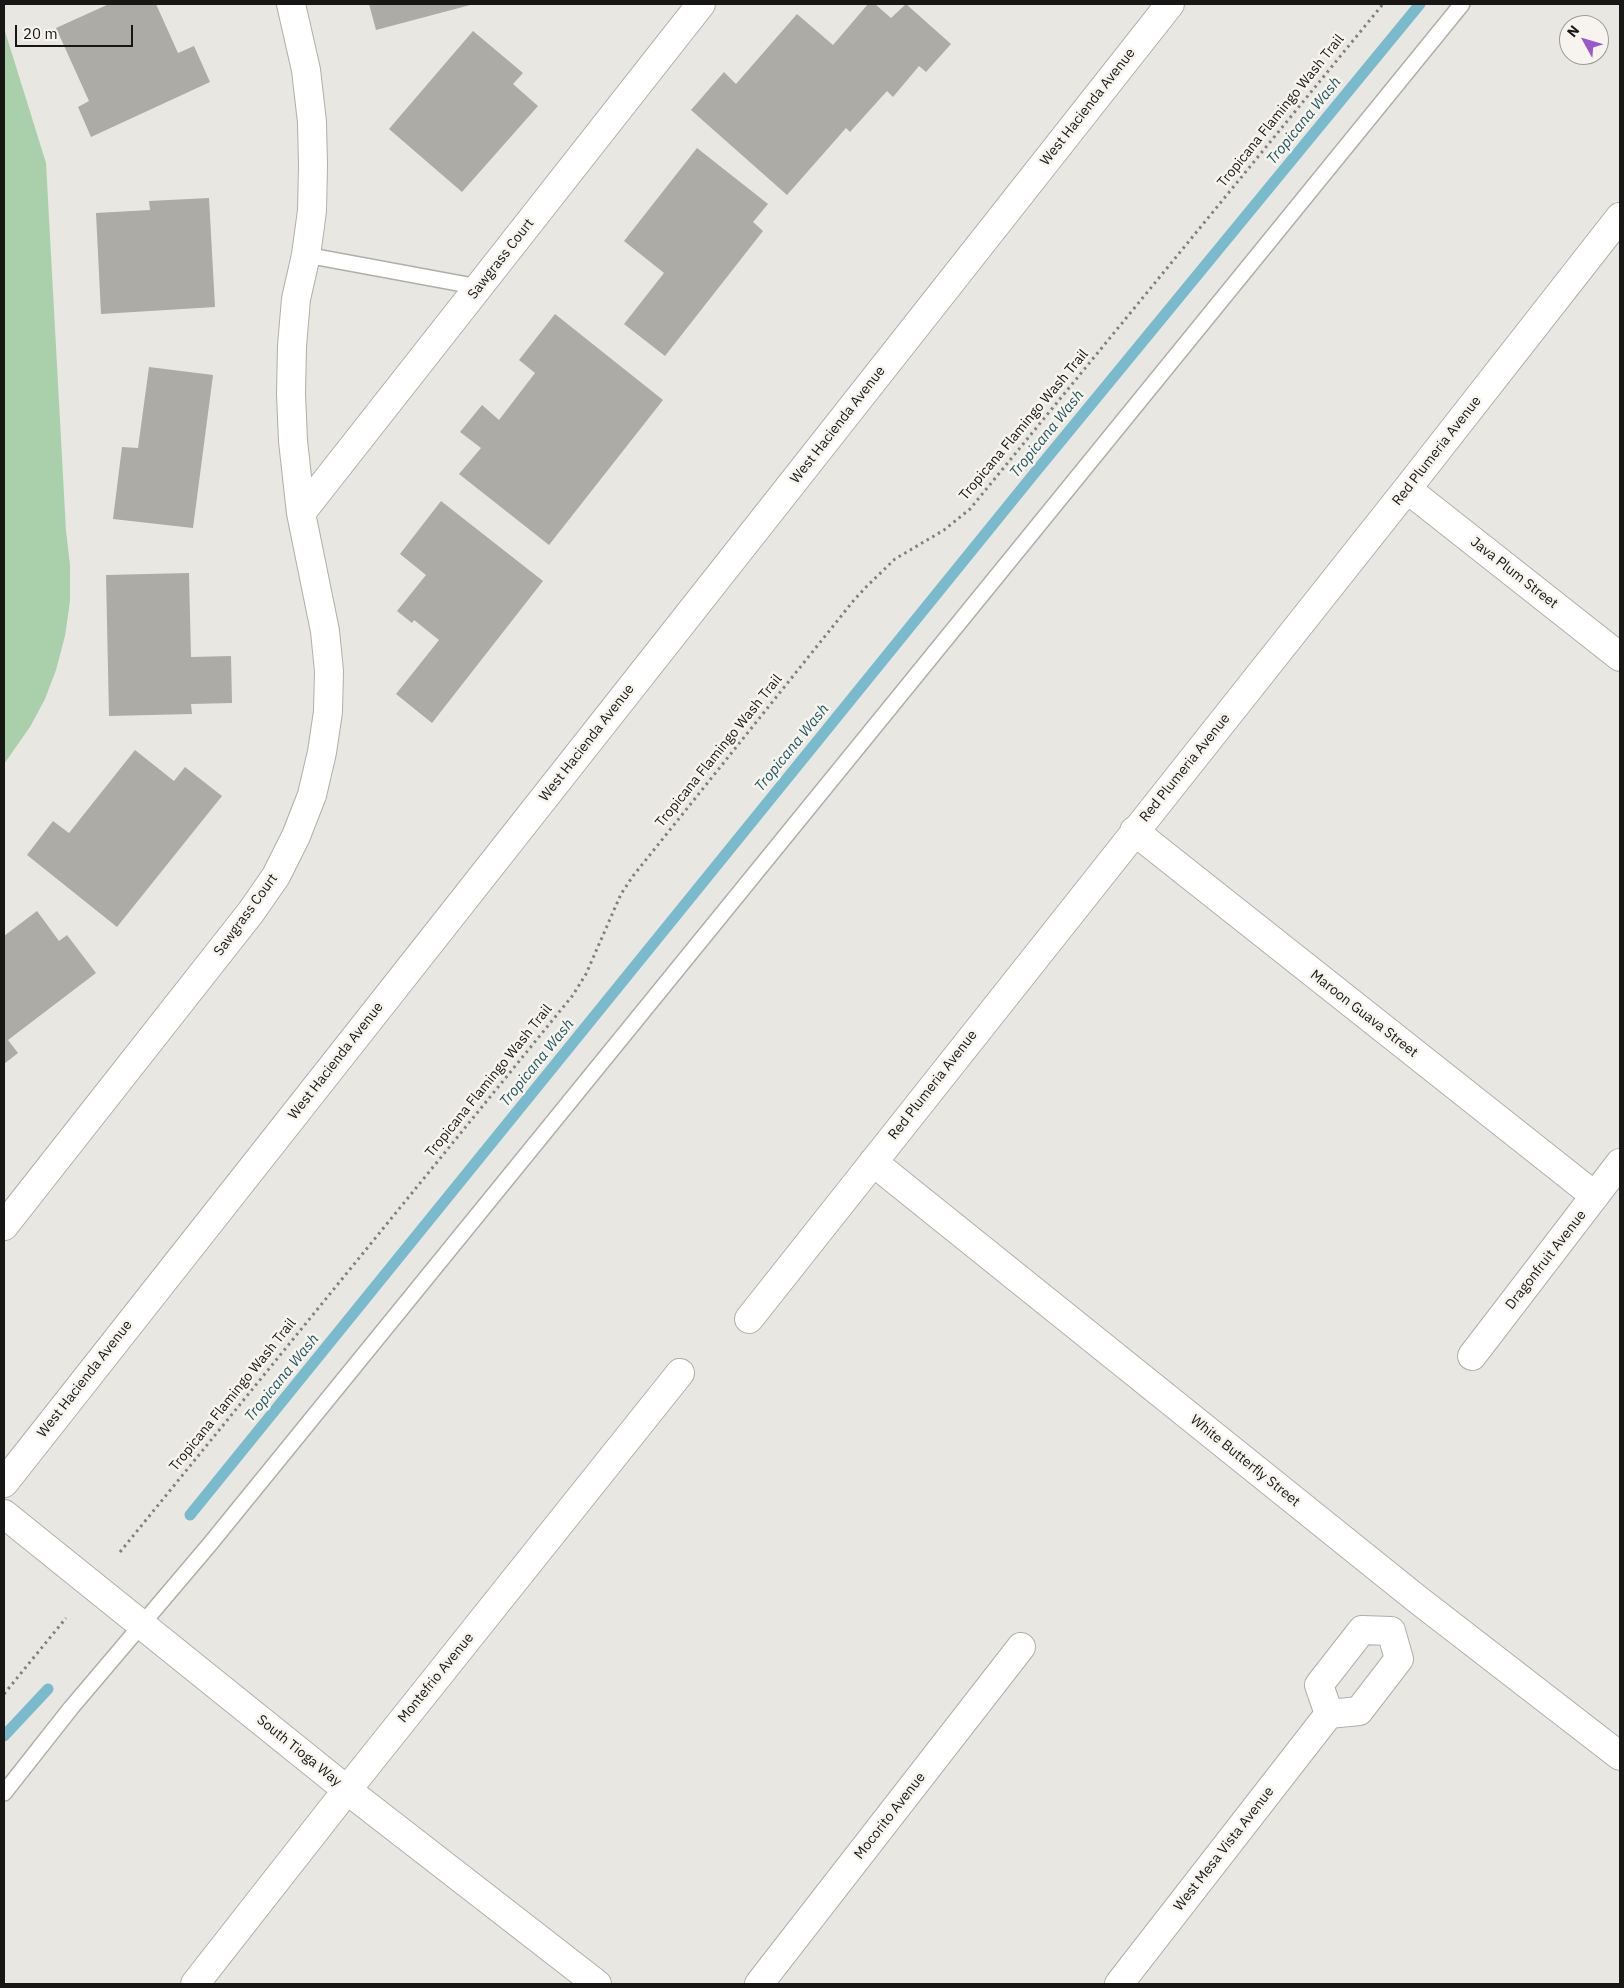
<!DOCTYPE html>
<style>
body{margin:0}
#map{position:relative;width:1624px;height:1988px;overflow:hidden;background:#e9e7e1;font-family:"IBM Plex Sans",sans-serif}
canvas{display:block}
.frame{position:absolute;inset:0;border:5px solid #181715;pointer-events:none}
.north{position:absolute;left:1559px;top:15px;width:50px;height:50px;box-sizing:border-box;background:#f7f4ee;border:1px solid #9e9c97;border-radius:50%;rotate:309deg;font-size:14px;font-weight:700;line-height:20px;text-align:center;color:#181715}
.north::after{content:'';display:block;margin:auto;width:18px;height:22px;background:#9b57cc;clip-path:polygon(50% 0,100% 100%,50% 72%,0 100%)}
.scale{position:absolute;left:15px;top:25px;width:118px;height:22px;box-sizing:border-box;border:2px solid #181715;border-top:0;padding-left:6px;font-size:15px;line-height:18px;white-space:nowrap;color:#181715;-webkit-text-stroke:4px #f7f4ee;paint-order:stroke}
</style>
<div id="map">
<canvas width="1624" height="1988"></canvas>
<div class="frame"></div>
<div class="north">N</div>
<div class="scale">20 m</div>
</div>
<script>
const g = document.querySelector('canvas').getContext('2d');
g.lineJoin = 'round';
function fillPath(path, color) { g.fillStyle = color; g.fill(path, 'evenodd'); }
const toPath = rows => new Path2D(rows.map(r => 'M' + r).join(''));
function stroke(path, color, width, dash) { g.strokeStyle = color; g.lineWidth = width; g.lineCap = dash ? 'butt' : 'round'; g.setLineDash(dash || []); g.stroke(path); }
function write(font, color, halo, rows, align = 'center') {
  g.font = font + ' "IBM Plex Sans",sans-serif'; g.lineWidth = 5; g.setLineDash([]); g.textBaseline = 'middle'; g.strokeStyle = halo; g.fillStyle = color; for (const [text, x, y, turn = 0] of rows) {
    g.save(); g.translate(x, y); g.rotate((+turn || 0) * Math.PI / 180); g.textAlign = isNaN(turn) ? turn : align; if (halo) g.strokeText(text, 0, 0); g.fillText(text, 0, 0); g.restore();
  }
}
const green = toPath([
 [4,28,46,163,66,531,70,565,70,601,65,636,56,670,45,699,30,727,4,764]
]);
const stream = toPath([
 [190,1515,1033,475,1420,4],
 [4,1736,48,1689]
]);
const building = toPath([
 [109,4,156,4,178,53,194,46,210,82,91,137,78,107,89,101,56,28],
 [369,4,474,4,376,30],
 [868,4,875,4,891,18,906,4,951,44,926,72,919,66,893,97,887,91,850,132,846,128,787,195,691,110,724,72,736,84,797,14,833,45],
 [473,31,523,73,513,84,538,106,462,192,389,129],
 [697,148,768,204,753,222,763,231,665,356,624,324,664,273,624,241],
 [209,198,215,307,101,314,96,213,150,210,149,201],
 [555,314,663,400,549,545,459,474,481,448,460,432,482,405,499,420,535,373,519,360],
 [149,367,213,375,193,528,113,519,122,447,138,448],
 [441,501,543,581,432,723,396,694,439,640,414,620,412,623,397,611,426,575,400,554],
 [189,573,191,657,231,656,232,703,191,704,192,714,109,716,106,575],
 [135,750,174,781,185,767,222,796,117,927,27,855,53,821,69,833],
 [37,911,59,941,67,935,96,973,8,1040,18,1053,4,1064,4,936]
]);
const path = toPath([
 [120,1552,573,995,586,974,621,894,633,876,854,600,867,586,895,559,944,530,970,509,1383,4],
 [4,1694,66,1618]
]);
const service = toPath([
 [306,255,479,287],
 [4,1793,71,1708,210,1544,1462,4]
]);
const minor = toPath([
 [291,4,306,70,312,122,313,166,312,211,306,255,296,299,292,346,291,394,293,441,301,513],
 [1407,489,1620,657],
 [1134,831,1595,1196],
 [873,1162,1417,1599,1620,1756],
 [4,1226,251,912,276,876,296,836,312,795,322,752,328,712,329,671,325,631,301,513,701,4],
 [749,1319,1407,489,1620,217],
 [1472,1356,1620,1163],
 [4,1514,347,1790,597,1984],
 [1329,1714,1319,1685,1362,1630,1391,1631],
 [195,1984,347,1790,680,1373],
 [759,1984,1021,1647],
 [1119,1984,1329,1714,1359,1711,1399,1659,1391,1631]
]);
const secondary = toPath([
 [4,1483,1170,4]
]);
const streetNames = [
 ["West Hacienda Avenue",1088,107,-52],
 ["Tropicana Flamingo Wash Trail",1281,111,-51],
 ["Sawgrass Court",501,259,-52],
 ["West Hacienda Avenue",838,425,-52],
 ["Tropicana Flamingo Wash Trail",1024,425,-50],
 ["Red Plumeria Avenue",1437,451,-52],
 ["Java Plum Street",1514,573,38],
 ["West Hacienda Avenue",587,743,-52],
 ["Tropicana Flamingo Wash Trail",719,751,-51],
 ["Red Plumeria Avenue",1185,768,-51],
 ["Sawgrass Court",246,915,-54],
 ["Maroon Guava Street",1364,1014,38],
 ["West Hacienda Avenue",336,1061,-52],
 ["Tropicana Flamingo Wash Trail",489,1081,-51],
 ["Red Plumeria Avenue",933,1085,-52],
 ["Dragonfruit Avenue",1546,1260,-52],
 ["West Hacienda Avenue",85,1379,-52],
 ["Tropicana Flamingo Wash Trail",233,1395,-51],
 ["White Butterfly Street",1245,1461,39],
 ["Montefrio Avenue",436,1678,-51],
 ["South Tioga Way",299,1751,39],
 ["Mocorito Avenue",890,1816,-52],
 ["West Mesa Vista Avenue",1224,1849,-52]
];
const waterNames = [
 ["Tropicana Wash",1304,121,-51],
 ["Tropicana Wash",1047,434,-51],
 ["Tropicana Wash",792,748,-51],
 ["Tropicana Wash",537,1063,-51],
 ["Tropicana Wash",282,1378,-51]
];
fillPath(green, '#a9d0ab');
stroke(stream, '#79bacc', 11);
fillPath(building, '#adaba5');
stroke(service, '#b0aea9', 18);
stroke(minor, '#b0aea9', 30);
stroke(secondary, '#b0aea9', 30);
stroke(path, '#82807c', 3, [2.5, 4]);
stroke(service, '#fff', 15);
stroke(minor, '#fff', 28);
stroke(secondary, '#fff', 28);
write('14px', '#181715', '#f7f4ee', streetNames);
write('italic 15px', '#1f5663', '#f7f4ee', waterNames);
</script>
